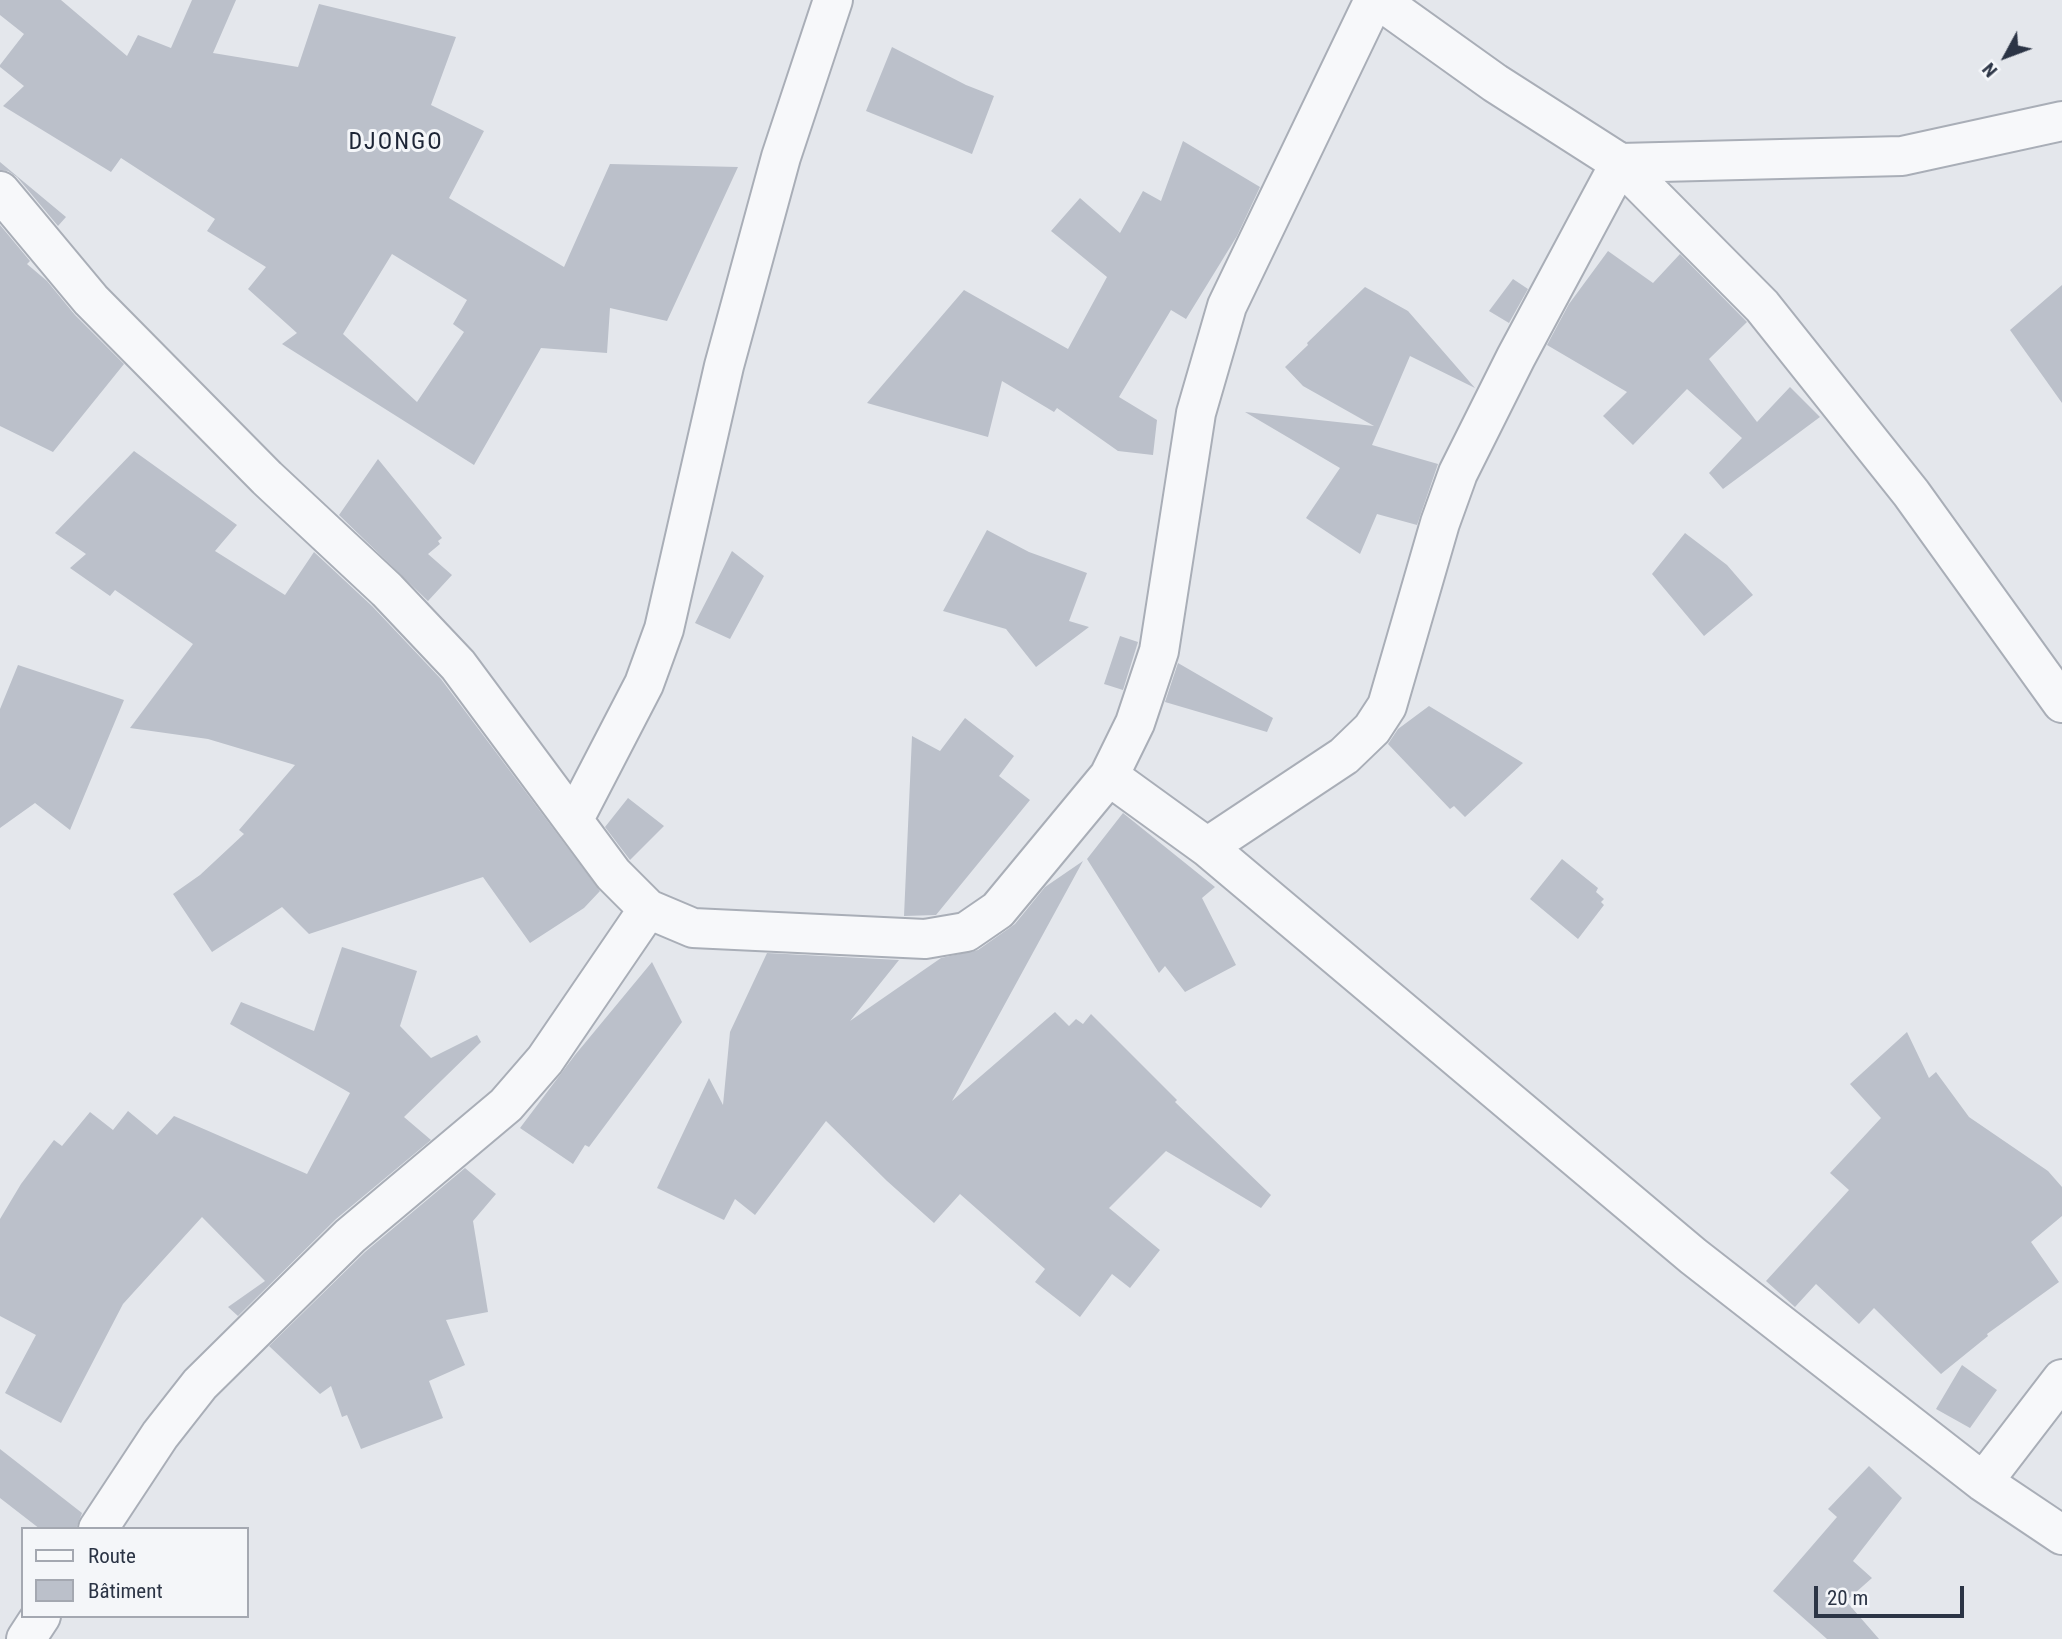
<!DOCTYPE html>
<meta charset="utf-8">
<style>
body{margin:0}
#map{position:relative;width:2062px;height:1639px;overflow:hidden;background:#e4e7ec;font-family:"Roboto Condensed",sans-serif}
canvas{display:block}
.legend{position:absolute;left:21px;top:1527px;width:228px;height:91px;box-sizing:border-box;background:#f4f6f9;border:2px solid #a4a8b1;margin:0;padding:9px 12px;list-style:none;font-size:21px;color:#2b3445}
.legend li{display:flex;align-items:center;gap:14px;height:35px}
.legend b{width:35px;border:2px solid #a4a8b1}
.north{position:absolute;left:1971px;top:21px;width:70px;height:70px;-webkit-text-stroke:5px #f4f6f9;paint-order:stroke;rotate:229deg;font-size:19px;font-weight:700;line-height:28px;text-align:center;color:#2b3445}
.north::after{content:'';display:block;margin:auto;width:24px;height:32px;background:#2b3445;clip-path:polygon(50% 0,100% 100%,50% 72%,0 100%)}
.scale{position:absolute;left:1814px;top:1586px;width:150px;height:32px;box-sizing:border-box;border:4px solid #2b3445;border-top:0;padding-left:9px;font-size:21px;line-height:24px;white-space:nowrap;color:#2b3445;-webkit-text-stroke:5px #f4f6f9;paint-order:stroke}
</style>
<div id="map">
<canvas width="2062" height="1639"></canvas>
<ul class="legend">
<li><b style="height:9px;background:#f7f8fa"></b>Route</li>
<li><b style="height:19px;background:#bbc0ca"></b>Bâtiment</li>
</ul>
<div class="north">N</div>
<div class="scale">20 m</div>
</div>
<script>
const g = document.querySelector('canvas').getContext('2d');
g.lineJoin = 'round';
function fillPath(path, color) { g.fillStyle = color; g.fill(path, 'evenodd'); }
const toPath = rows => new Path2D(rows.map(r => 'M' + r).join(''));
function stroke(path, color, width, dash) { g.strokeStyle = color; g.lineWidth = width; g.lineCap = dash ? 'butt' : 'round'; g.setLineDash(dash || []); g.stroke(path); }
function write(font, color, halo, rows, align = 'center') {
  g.font = font + ' "Roboto Condensed",sans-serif'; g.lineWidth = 6; g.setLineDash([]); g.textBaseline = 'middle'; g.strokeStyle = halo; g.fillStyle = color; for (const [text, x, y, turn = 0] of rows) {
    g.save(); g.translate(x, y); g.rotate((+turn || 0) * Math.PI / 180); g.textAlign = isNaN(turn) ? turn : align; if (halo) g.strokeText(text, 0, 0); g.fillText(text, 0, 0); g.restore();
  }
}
const building = toPath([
 [0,0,61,0,127,56,138,35,171,48,192,0,236,0,213,53,298,67,319,4,456,37,431,105,484,131,449,198,564,267,610,164,738,167,667,321,610,308,607,353,541,348,474,465,282,344,297,333,248,289,266,267,207,231,215,219,121,158,111,172,3,106,24,86,0,67,0,65,24,34,0,15],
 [392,254,467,300,453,324,464,332,417,402,343,334],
 [892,47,966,85,994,96,972,154,866,111],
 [1183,141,1260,187,1237,236,1186,319,1171,310,1119,397,1157,420,1153,455,1118,451,1057,408,1054,412,1002,381,988,437,867,403,964,290,1068,349,1107,277,1051,231,1080,198,1120,233,1143,191,1161,201],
 [0,162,66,217,58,226,17,177,8,171,0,170],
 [0,225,30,261,27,264,47,281,75,315,124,364,53,452,0,426],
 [1608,251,1653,283,1680,254,1746,321,1747,322,1709,359,1757,422,1790,387,1820,417,1723,489,1709,473,1742,438,1687,389,1633,445,1603,416,1627,392,1547,345,1569,304],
 [1513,279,1528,289,1509,323,1489,311],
 [2062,285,2062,403,2010,330],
 [1365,287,1408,311,1475,388,1410,356,1372,445,1438,464,1417,525,1377,514,1360,554,1306,518,1340,468,1245,412,1374,426,1303,386,1285,367,1308,345,1307,343],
 [134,451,237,525,215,551,285,595,314,552,372,606,441,679,600,891,584,908,530,943,483,877,309,934,282,907,212,952,173,894,200,875,244,834,239,830,295,765,208,739,130,728,193,644,115,590,110,596,70,568,86,554,55,533],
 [378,459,442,538,438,541,440,544,428,554,452,575,428,601,339,515],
 [987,530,1029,552,1087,573,1069,621,1089,627,1036,667,1006,629,943,611],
 [1685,533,1727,565,1753,595,1704,636,1652,574],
 [732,551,764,576,730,639,695,623],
 [1120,636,1138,642,1123,690,1104,684],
 [1178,663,1273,718,1267,732,1165,702],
 [18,665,124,700,70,830,35,803,0,828,0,709],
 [1429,706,1523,763,1465,817,1454,806,1450,809,1388,744,1398,729],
 [965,718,1014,756,999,776,1030,800,936,915,904,916,912,736,940,751],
 [628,798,664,826,630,860,605,827],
 [1123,813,1215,887,1202,898,1236,965,1185,992,1165,966,1159,973,1087,859],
 [1562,859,1598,888,1596,892,1604,899,1601,902,1604,905,1578,939,1530,899],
 [1083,861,952,1101,1055,1012,1069,1026,1076,1019,1083,1024,1091,1014,1177,1100,1175,1102,1271,1195,1261,1208,1166,1151,1109,1208,1160,1250,1130,1288,1112,1274,1080,1317,1035,1282,1045,1269,960,1194,934,1223,887,1181,826,1121,755,1215,735,1199,724,1220,657,1188,709,1078,723,1105,730,1032,767,953,899,960,850,1021,941,958,978,950,1015,924,1045,887],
 [342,947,417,971,400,1026,431,1058,477,1035,481,1042,404,1117,431,1140,336,1219,238,1316,228,1307,265,1281,202,1217,123,1304,61,1423,5,1393,36,1335,0,1316,0,1219,21,1184,54,1140,62,1146,90,1112,113,1130,128,1111,157,1135,174,1116,307,1174,350,1093,230,1024,241,1002,314,1031],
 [652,962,682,1022,589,1147,585,1145,573,1164,520,1128,575,1055],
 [1907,1032,1929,1078,1936,1072,1969,1117,2048,1171,2062,1187,2062,1216,2031,1242,2059,1282,1987,1334,1988,1336,1941,1374,1874,1308,1859,1324,1816,1284,1795,1307,1766,1281,1849,1190,1830,1173,1881,1118,1850,1084],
 [465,1168,496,1194,473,1221,488,1312,446,1320,465,1365,429,1381,443,1418,361,1449,347,1415,342,1417,331,1386,320,1394,269,1346,365,1252],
 [1962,1365,1997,1390,1970,1428,1936,1409],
 [0,1449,82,1513,76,1529,40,1529,0,1498],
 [1869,1466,1902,1498,1853,1561,1872,1578,1846,1601,1879,1639,1827,1639,1773,1591,1837,1517,1828,1509]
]);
const street = toPath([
 [1379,0,1495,83,1620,163,1762,306,1911,493,2062,703],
 [1620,163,1902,156,2062,121],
 [0,191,91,300,267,478,387,590,458,665,613,874,648,909,693,928,925,939,966,932,998,910,1109,776,1135,723,1159,651,1196,413,1227,306,1374,0],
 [1109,776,1207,847,1693,1256,1983,1482,2062,1535],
 [574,819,644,684,664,629,724,366,781,157,833,0],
 [1207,847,1344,756,1372,729,1387,706,1440,523,1458,473,1516,357,1620,163],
 [1983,1482,2062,1379],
 [98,1529,160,1435,200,1384,350,1236,506,1105,545,1060,648,909],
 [26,1639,41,1616]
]);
const quarterNames = [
 ["DJONGO",396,143]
];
fillPath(building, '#bbc0ca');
stroke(street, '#a9aeb7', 42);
stroke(street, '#f7f8fa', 38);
g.letterSpacing = '2px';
write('24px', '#1d2536', '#f4f6f9', quarterNames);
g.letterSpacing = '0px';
</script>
